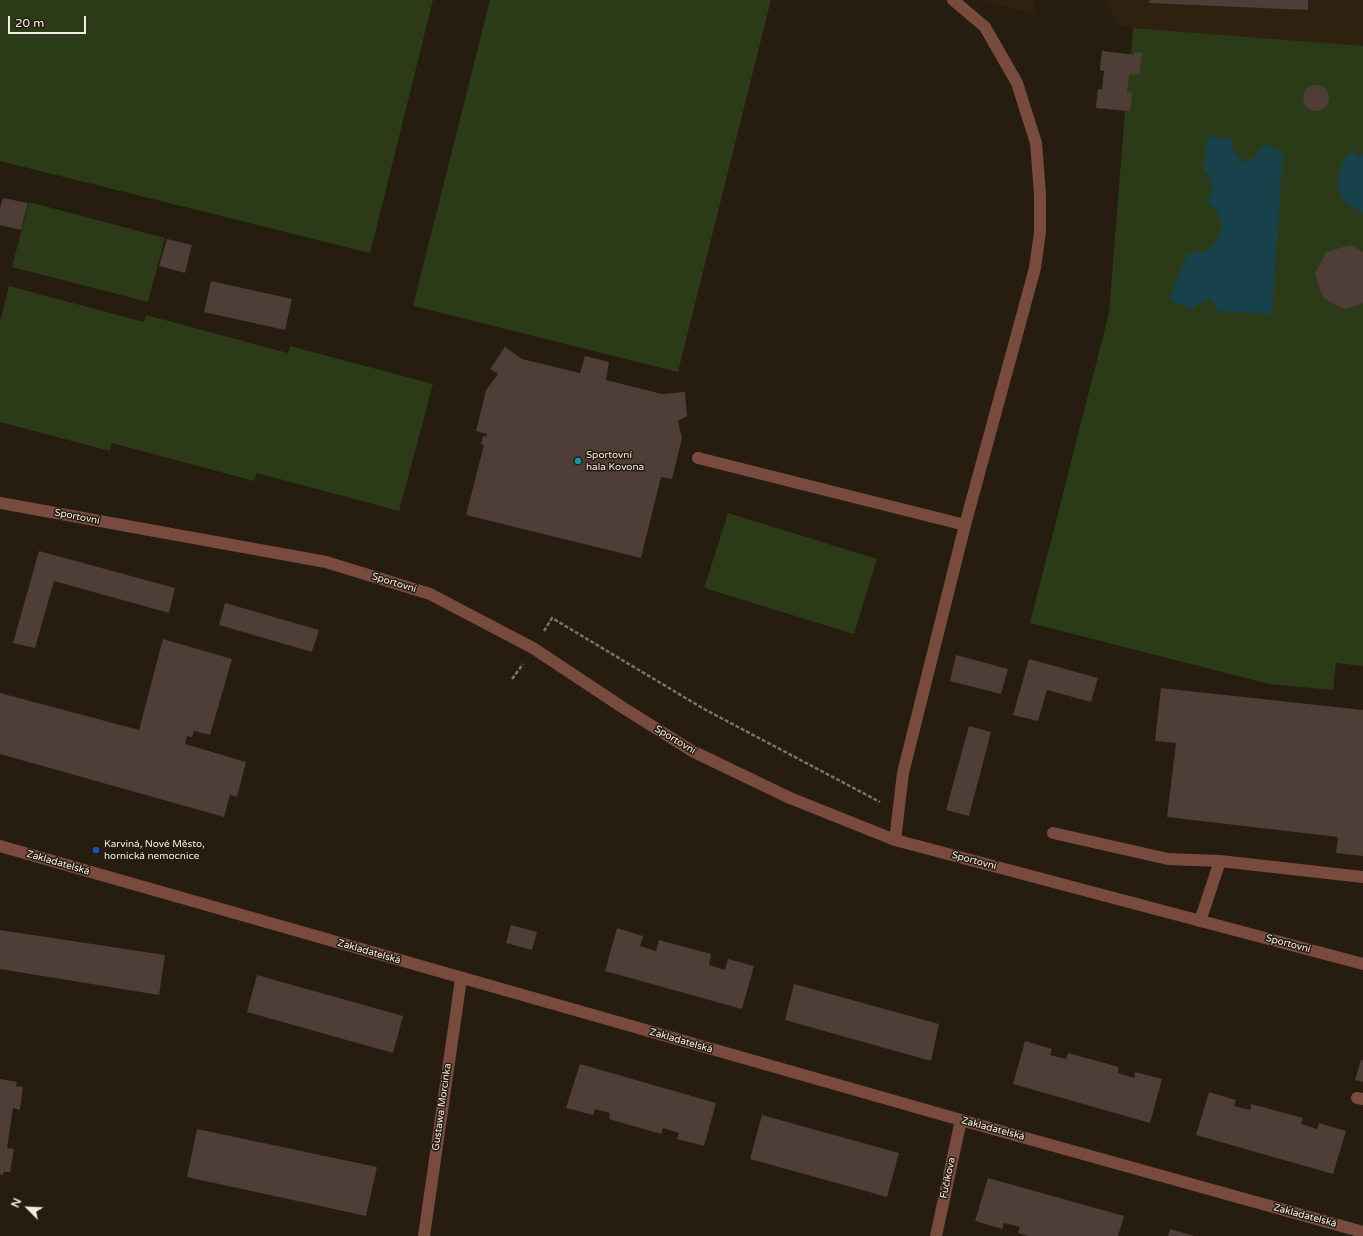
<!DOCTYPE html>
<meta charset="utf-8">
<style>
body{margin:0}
#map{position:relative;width:1363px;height:1236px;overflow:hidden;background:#261c0f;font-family:"Varela Round",sans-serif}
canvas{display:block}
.north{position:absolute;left:8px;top:1188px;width:40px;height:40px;-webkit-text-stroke:3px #261c0f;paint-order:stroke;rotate:294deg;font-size:11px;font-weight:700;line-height:16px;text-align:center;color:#f3ece3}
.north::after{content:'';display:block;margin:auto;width:14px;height:18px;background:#f3ece3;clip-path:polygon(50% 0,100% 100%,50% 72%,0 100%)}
.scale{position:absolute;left:8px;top:16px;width:78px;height:18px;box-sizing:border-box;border:2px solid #f3ece3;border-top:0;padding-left:5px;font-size:12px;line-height:14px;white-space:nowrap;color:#f3ece3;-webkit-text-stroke:3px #261c0f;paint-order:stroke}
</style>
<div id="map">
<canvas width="1363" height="1236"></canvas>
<div class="north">N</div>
<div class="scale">20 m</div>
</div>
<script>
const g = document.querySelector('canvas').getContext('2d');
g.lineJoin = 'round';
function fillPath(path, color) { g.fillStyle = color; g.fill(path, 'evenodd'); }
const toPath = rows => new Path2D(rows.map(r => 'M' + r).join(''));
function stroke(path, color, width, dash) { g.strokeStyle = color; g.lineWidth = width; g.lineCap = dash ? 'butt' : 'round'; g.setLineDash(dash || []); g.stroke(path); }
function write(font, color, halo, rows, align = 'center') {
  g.font = font + ' "Varela Round",sans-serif'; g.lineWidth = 3; g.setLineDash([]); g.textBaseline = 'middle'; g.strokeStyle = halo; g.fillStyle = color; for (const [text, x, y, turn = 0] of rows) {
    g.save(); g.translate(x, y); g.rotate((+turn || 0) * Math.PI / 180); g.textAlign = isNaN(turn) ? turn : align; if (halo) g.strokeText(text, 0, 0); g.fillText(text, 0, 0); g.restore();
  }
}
const built = toPath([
 [981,0,1034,0,1034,14,985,2],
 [1099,0,1363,0,1363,47,1133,28,1114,24,1108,1]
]);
const green = toPath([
 [0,0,433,0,370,253,0,161],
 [490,0,771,0,678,372,413,306],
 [1133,28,1363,46,1363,666,1336,663,1333,690,1269,684,1030,623,1109,313,1125,111,1096,108,1098,89,1102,90,1104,71,1100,70,1102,51,1131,54],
 [29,202,165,238,148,302,12,267],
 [9,286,144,322,146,315,288,353,290,346,433,384,399,511,257,473,254,481,112,443,110,451,0,422,0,321],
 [728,513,877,559,854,634,704,588]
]);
const water = toPath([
 [1207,137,1231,138,1232,147,1243,163,1256,156,1264,144,1283,152,1272,314,1217,311,1211,298,1199,303,1192,310,1169,299,1188,253,1202,253,1210,249,1220,235,1222,228,1219,213,1207,201,1213,186,1209,180,1208,172,1204,172],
 [1353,151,1358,156,1363,154,1363,213,1348,205,1341,195,1338,182,1340,168,1345,158]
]);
const building = toPath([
 [1150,0,1308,0,1308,10,1149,3],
 [1102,51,1134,55,1134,52,1142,53,1139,75,1129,74,1127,92,1132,93,1130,111,1096,108,1098,89,1102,90,1104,71,1100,70],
 '1303 98a13 13 0 1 1 26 0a13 13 0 1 1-26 0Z',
 [3,198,28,203,21,230,0,225,0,208],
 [167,239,192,245,185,273,159,266],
 [1350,245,1363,252,1363,303,1344,309,1323,298,1315,274,1326,252],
 [211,281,292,299,285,330,204,312],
 [505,347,522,359,580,373,585,356,609,362,606,380,662,394,685,392,687,416,678,421,682,438,672,479,661,477,641,558,466,515,484,445,481,444,483,436,486,437,487,434,476,431,486,390,498,374,490,369],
 [39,551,175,588,169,613,54,581,35,648,13,643],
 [225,603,319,630,312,652,219,625],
 [163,639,232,659,210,735,194,731,192,737,187,736,185,744,246,762,237,797,230,795,224,817,0,754,0,693,139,730],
 [956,655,1008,669,1001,694,950,681],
 [1029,659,1098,678,1091,702,1047,690,1038,721,1013,715],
 [1161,688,1363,710,1363,856,1336,853,1338,837,1167,817,1176,743,1155,741],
 [969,726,991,732,969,816,946,810],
 [511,925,537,932,532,950,506,943],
 [617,928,643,936,640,946,656,951,659,940,711,954,709,965,725,970,728,959,754,966,742,1009,605,971],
 [0,930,165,955,159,995,0,969],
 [257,975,403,1016,393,1053,247,1012],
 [794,984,939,1024,931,1061,785,1020],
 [1025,1041,1052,1049,1050,1055,1066,1059,1068,1053,1119,1067,1118,1073,1134,1078,1135,1072,1162,1079,1150,1123,1013,1084],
 [1361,1060,1363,1060,1363,1082,1355,1080],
 [580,1064,716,1103,704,1146,677,1139,679,1133,663,1128,661,1134,609,1119,610,1113,595,1109,593,1115,566,1108],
 [0,1079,17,1082,16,1086,23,1087,20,1110,13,1108,7,1148,14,1149,10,1172,3,1172,3,1175,0,1174],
 [1209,1092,1236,1100,1234,1106,1250,1110,1251,1104,1303,1118,1301,1124,1317,1129,1319,1123,1346,1131,1333,1174,1196,1135],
 [762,1115,899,1153,887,1197,750,1159],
 [197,1129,377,1167,366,1216,187,1177],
 [988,1178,1124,1216,1118,1236,1028,1236,1018,1233,1020,1227,1004,1223,1002,1229,975,1221],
 [1170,1229,1195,1236,1168,1236]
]);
const path = toPath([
 [544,631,552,618,704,709,880,802],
 [512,679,523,664]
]);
const lane = toPath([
 [698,458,965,525],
 [1053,833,1168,859,1220,861,1363,877],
 [895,840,903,773,965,525,1035,268,1040,232,1040,194,1036,143,1017,83,985,27,953,0],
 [1200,921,1220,861],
 [1357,1098,1363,1099]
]);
const street = toPath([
 [0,503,326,562,430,594,533,648,622,707,692,751,790,798,895,840,1363,964],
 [0,846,961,1120,1363,1232],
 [424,1236,461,979],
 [936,1236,961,1120]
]);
const markers = [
 [578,461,4,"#0f9aa8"],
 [96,850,4,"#1a4fb4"]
];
const poiNames = [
 ["Sportovní",586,455],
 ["hala Kovona",586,467],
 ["Karviná, Nové Město,",104,844],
 ["hornická nemocnice",104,856]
];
const streetNames = [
 ["Sportovní",77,517,11],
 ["Sportovní",394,583,17],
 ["Sportovní",675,740,31],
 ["Sportovní",974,861,15],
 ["Zakladatelská",58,863,16],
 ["Sportovní",1288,944,15],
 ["Zakladatelská",369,952,16],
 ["Zakladatelská",681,1041,16],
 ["Gustawa Morcinka",442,1107,-82],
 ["Zakladatelská",993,1129,15],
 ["Fučíkova",948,1178,-78],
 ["Zakladatelská",1305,1216,15]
];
fillPath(built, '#2f210f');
fillPath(green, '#2b3b17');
fillPath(water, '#17424c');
fillPath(building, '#4f3d37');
stroke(path, '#7b7367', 2.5, [4, 2]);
stroke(lane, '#784b3e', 12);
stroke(street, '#784b3e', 12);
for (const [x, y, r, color] of markers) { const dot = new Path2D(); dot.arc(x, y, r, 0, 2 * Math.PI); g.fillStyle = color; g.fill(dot); stroke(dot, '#261c0f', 1.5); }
write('10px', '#f3ece3', '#261c0f', poiNames, 'left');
write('10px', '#f3ece3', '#261c0f', streetNames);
</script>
